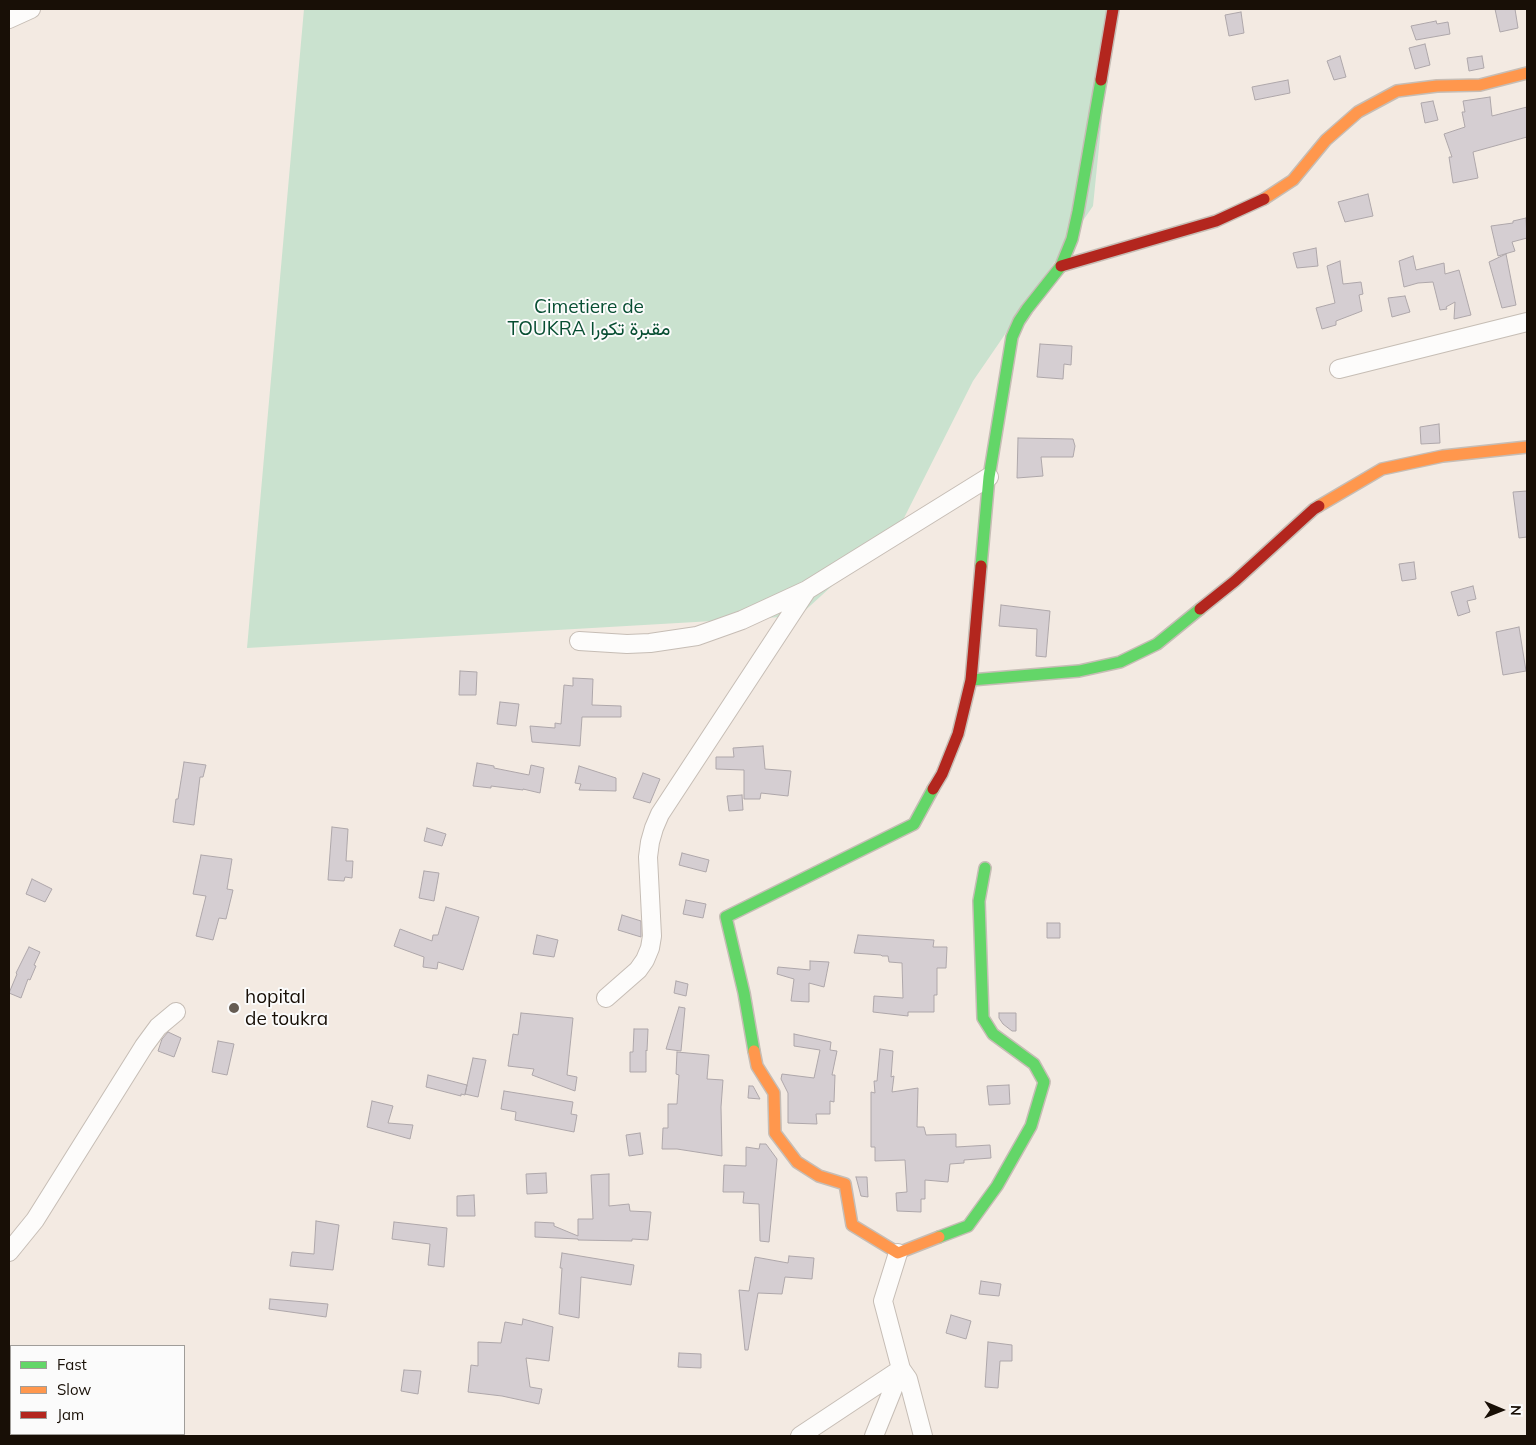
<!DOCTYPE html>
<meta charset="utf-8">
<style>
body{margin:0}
#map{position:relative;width:1536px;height:1445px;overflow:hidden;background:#f3eae2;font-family:Mulish,sans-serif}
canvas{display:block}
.frame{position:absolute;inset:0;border:10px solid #180f06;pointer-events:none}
.legend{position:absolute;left:10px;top:1345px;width:175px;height:90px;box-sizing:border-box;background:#fbfbfb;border:1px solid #a09d99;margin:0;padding:6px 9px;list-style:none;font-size:15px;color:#180f06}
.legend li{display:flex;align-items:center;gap:10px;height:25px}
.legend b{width:25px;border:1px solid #a09d99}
.north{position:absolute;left:1476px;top:1385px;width:50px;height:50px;-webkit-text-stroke:4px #fbfbfb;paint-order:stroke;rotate:91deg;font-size:14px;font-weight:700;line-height:20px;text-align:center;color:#180f06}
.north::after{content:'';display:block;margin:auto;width:18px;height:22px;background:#180f06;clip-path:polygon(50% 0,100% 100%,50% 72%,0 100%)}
</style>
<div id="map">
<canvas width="1536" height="1445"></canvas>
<div class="frame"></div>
<ul class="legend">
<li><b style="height:6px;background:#63d668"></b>Fast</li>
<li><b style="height:6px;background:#ff974d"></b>Slow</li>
<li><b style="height:6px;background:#b3261e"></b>Jam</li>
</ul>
<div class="north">N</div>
</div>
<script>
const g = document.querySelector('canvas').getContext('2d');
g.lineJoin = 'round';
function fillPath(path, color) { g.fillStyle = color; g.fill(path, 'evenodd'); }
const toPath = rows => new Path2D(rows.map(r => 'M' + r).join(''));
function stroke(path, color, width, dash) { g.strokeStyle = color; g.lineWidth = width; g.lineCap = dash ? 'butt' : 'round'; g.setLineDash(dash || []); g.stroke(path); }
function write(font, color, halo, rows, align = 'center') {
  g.font = font + ' Mulish,Vazirmatn,sans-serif'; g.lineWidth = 4; g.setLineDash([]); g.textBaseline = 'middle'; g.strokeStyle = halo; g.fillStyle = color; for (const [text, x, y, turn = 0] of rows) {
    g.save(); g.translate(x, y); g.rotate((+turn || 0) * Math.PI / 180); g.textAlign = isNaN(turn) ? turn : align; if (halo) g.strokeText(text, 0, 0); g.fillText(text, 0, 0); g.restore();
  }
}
const green = toPath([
 [304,9,1113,9,1093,206,973,381,902,522,799,616,247,648]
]);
const building = toPath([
 [1495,9,1515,9,1518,28,1500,32,1495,9],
 [1241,12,1244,33,1229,36,1225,15,1241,12],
 [1436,21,1437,24,1448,22,1450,34,1416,40,1411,26,1436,21],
 [1425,44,1430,65,1415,69,1409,48,1425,44],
 [1340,56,1346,77,1334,80,1327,61,1340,56],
 [1482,56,1484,68,1469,71,1467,58,1482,56],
 [1288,80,1290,93,1255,100,1252,87,1288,80],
 [1490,97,1492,116,1527,107,1527,137,1473,152,1478,178,1453,183,1449,157,1452,157,1444,134,1465,127,1462,112,1465,112,1463,101,1490,97],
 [1433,101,1438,120,1425,123,1421,103,1433,101],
 [1368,194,1373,216,1345,222,1338,202,1368,194],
 [1526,218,1527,238,1512,242,1515,251,1498,256,1491,226,1513,223,1513,221,1526,218],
 [1316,248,1318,266,1297,268,1293,253,1316,248],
 [1506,254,1516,305,1502,308,1489,262,1506,254],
 [1413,256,1416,270,1444,263,1445,274,1459,270,1471,315,1454,319,1455,302,1446,307,1447,309,1440,310,1433,282,1418,283,1404,287,1399,261,1413,256],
 [1340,261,1343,284,1361,282,1363,294,1359,295,1362,311,1336,321,1336,325,1322,329,1316,308,1335,303,1327,266,1340,261],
 [1405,296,1410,312,1392,317,1388,298,1405,296],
 [1040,344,1072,346,1071,365,1064,364,1063,379,1037,377,1040,344],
 [1439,424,1440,443,1421,444,1420,427,1439,424],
 [1018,438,1073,439,1075,446,1073,457,1041,457,1043,476,1017,478,1018,438],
 [1527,491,1527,537,1519,538,1513,492,1527,491],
 [1414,562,1416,579,1402,581,1399,564,1414,562],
 [1473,586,1476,599,1467,601,1470,612,1458,616,1451,592,1473,586],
 [1001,605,1050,611,1046,657,1036,656,1037,629,999,626,1001,605],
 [1519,627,1526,671,1503,675,1496,632,1519,627],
 [460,671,477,672,476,695,459,695,460,671],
 [573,678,593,679,592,705,621,706,621,717,582,717,580,746,532,742,530,726,555,728,555,723,561,724,564,685,573,686,573,678],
 [500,702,519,704,516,726,497,724,500,702],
 [763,746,765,769,791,771,788,796,761,793,760,799,744,799,744,770,716,769,716,757,734,757,733,748,763,746],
 [184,762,206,765,203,777,200,777,194,825,173,822,176,799,178,799,184,762],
 [477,763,494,766,494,768,529,775,531,765,544,768,540,793,523,789,523,790,491,786,491,788,473,786,477,763],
 [579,766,616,778,616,791,579,790,581,784,575,783,579,766],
 [643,773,660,779,650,803,633,798,643,773],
 [742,795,743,810,729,811,727,796,742,795],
 [332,827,348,829,346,861,353,861,352,878,345,877,344,881,328,880,332,827],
 [427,828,446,834,442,846,424,841,427,828],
 [682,853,709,860,706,872,679,865,682,853],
 [201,855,232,859,227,889,233,890,226,919,219,918,213,940,196,936,206,896,193,894,201,855],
 [424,871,439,873,434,901,419,898,424,871],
 [32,879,52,889,45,902,26,894,32,879],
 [686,900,706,904,703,918,683,914,686,900],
 [446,907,479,917,463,970,438,962,437,969,423,967,424,957,394,946,400,929,432,941,433,935,438,935,446,907],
 [622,915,641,921,641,937,618,930,622,915],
 [1047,923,1060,923,1060,938,1047,938,1047,923],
 [537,935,558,940,554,957,533,954,537,935],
 [858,935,934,940,933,947,947,947,946,968,937,968,937,995,934,995,934,1012,908,1012,908,1016,873,1012,874,996,903,998,902,963,889,962,888,956,882,956,881,955,854,953,858,935],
 [29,947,40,952,34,965,36,966,30,980,28,979,21,998,9,993,17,974,16,973,29,947],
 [810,961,829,962,824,987,809,983,809,1002,791,1001,794,979,777,974,778,967,810,970,810,961],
 [676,981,688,984,686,996,674,993,676,981],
 [679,1007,685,1008,681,1051,666,1049,679,1007],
 [521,1013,573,1018,567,1075,577,1077,575,1091,532,1075,534,1069,508,1066,513,1034,518,1035,521,1013],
 [999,1013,1016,1013,1016,1031,1012,1031,1003,1024,999,1018,999,1013],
 [634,1029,648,1029,647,1051,646,1050,646,1072,630,1072,630,1052,633,1052,634,1029],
 [168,1032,181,1038,174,1057,158,1051,162,1039,168,1032],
 [794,1034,831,1042,830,1050,837,1051,832,1075,835,1075,834,1102,830,1101,830,1114,816,1114,817,1124,788,1123,788,1093,781,1079,782,1074,814,1078,820,1050,794,1046,794,1034],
 [218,1041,234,1044,227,1075,212,1072,218,1041],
 [880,1049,893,1051,891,1077,894,1076,892,1092,918,1088,917,1127,924,1127,926,1135,956,1134,956,1147,990,1145,991,1158,964,1160,964,1163,950,1164,948,1182,925,1180,925,1199,921,1199,921,1212,897,1211,896,1193,907,1192,905,1160,875,1161,875,1147,871,1147,871,1092,875,1093,874,1081,877,1081,880,1049],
 [677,1052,709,1055,707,1079,723,1080,721,1107,722,1156,677,1149,662,1149,663,1128,668,1128,668,1104,677,1104,679,1075,676,1074,677,1052],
 [473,1058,486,1060,478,1097,465,1094,473,1058],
 [428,1075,467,1085,465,1095,461,1094,461,1096,426,1087,428,1075],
 [1009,1085,1010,1104,989,1105,987,1086,1009,1085],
 [749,1086,753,1086,760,1099,748,1098,749,1086],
 [504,1091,573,1102,571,1114,577,1115,574,1132,515,1120,516,1112,501,1109,504,1091],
 [372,1101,393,1106,388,1123,413,1125,410,1139,367,1127,372,1101],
 [640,1133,643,1154,629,1156,626,1135,640,1133],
 [760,1144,766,1144,777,1159,769,1242,760,1241,759,1204,743,1203,744,1192,723,1192,724,1165,746,1166,746,1147,759,1149,760,1144],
 [546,1173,547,1193,527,1194,526,1174,546,1173],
 [609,1174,609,1206,629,1204,630,1211,651,1212,648,1240,632,1239,632,1241,578,1240,578,1239,535,1237,535,1222,554,1223,554,1226,578,1236,578,1219,593,1219,591,1175,609,1174],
 [856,1177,867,1177,868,1197,861,1196,856,1177],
 [474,1195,475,1216,457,1216,457,1196,474,1195],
 [316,1221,339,1225,333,1270,290,1266,292,1252,314,1254,316,1221],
 [394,1222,447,1228,444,1267,428,1265,430,1244,392,1239,394,1222],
 [562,1253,634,1265,631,1285,581,1277,579,1318,559,1314,562,1268,560,1268,562,1253],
 [789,1256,814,1258,812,1279,785,1277,782,1294,758,1293,748,1350,745,1350,739,1290,749,1291,755,1257,788,1263,789,1256],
 [981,1281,1001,1284,999,1296,979,1294,981,1281],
 [270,1299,328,1304,326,1317,269,1309,270,1299],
 [951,1315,971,1321,966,1339,946,1333,951,1315],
 [523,1319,553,1327,549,1361,526,1358,530,1387,542,1389,539,1404,502,1396,468,1392,471,1365,478,1366,478,1342,501,1343,505,1322,522,1325,523,1319],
 [988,1342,1012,1345,1012,1361,1000,1361,998,1388,985,1387,988,1342],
 [679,1353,701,1354,701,1368,678,1367,679,1353],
 [404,1370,421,1371,418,1394,401,1391,404,1370]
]);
const street = toPath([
 [9,19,31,9],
 [1339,369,1527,322],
 [579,641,627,644,650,643,697,636,742,620,807,590,989,477],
 [606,998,638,970,645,960,650,948,652,936,648,857,650,842,654,828,660,814,807,590],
 [9,1252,35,1220,144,1046,158,1027,176,1012],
 [800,1436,901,1369,908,1379,923,1436],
 [874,1436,901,1369,883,1301,898,1253]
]);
const fast = toPath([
 [981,566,989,477,1012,337,1019,321,1027,309,1061,266,1072,239,1078,212,1101,80],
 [971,680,1079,671,1120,662,1157,644,1200,609],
 [754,1051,744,993,726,917,914,824,933,789],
 [939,1237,968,1226,997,1186,1031,1126,1044,1082,1034,1064,993,1034,983,1018,979,901,985,868]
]);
const slow = toPath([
 [1264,199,1293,180,1326,140,1358,112,1397,91,1437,86,1480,85,1527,73],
 [1319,506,1382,469,1443,456,1527,447],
 [754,1051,757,1066,774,1093,775,1133,797,1162,819,1176,845,1184,852,1225,898,1253,939,1237]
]);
const jam = toPath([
 [1101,80,1113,9],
 [1061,266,1216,221,1264,199],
 [1200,609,1235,581,1314,509,1319,506],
 [933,789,942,774,958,734,971,680,981,566]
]);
const markers = [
 [234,1008,6,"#655c53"]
];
const parkNames = [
 ["Cimetiere de",589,307],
 ["TOUKRA مقبرة تكورا",589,329]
];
const poiNames = [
 ["hopital",245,997],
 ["de toukra",245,1019]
];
fillPath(green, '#cae2cf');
fillPath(building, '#d5ced2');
stroke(building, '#aea7aa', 1);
stroke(street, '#c6bdb5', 20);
stroke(fast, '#c6bdb5', 14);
stroke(slow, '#c6bdb5', 14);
stroke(jam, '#c6bdb5', 14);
stroke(street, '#fdfcfb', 18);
stroke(fast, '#63d668', 11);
stroke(slow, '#ff974d', 11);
stroke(jam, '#b3261e', 11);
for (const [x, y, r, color] of markers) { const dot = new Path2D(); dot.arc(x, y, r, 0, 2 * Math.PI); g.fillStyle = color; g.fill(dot); stroke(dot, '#fbfbfb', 2); }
write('19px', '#074e32', '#fbfbfb', parkNames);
write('19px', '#180f06', '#fbfbfb', poiNames, 'left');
</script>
